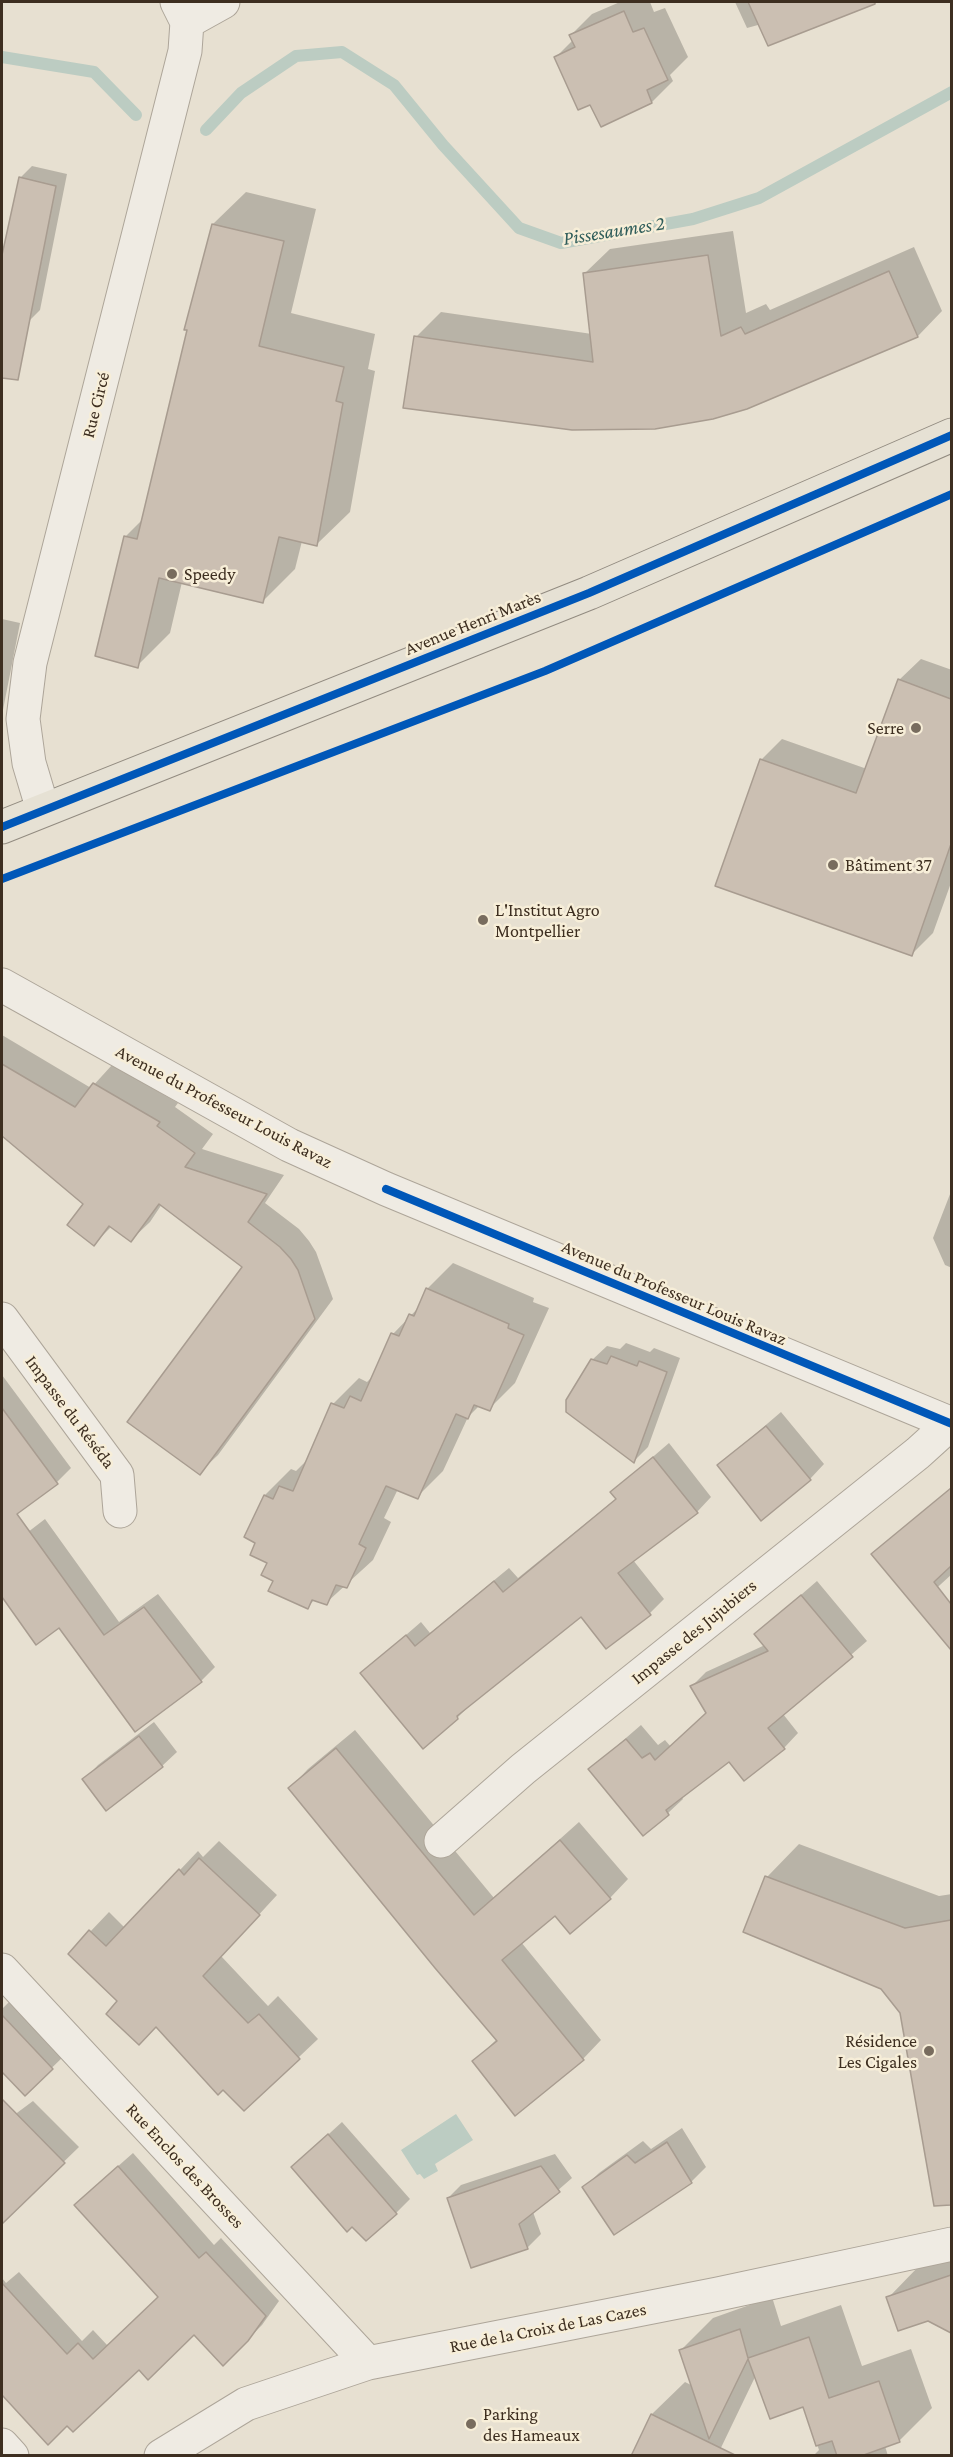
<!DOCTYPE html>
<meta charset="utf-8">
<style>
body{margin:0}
#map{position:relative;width:953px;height:2457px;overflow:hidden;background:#e7e0d1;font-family:"Crimson Pro",serif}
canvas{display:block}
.frame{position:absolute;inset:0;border:3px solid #3d2e20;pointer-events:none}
</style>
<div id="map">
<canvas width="953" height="2457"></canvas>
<div class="frame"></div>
</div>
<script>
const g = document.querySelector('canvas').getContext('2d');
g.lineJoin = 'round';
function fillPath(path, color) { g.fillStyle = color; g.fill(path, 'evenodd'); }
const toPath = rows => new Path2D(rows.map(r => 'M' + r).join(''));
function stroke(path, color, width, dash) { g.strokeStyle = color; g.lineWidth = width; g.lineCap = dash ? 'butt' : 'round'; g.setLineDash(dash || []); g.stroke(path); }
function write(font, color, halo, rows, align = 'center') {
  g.font = font + ' "Crimson Pro",serif'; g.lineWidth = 5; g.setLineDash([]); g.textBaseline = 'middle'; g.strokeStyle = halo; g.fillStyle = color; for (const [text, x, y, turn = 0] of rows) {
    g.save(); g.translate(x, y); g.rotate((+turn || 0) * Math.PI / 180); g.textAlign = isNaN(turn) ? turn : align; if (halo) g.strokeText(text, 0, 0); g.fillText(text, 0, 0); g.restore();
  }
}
const water = toPath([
 [456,2114,473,2140,435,2164,438,2171,424,2179,420,2174,417,2175,401,2150]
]);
const shadow = toPath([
 [620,2,650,2,654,12,665,8,688,57,670,75,673,81,652,102,602,125,591,103,556,57,573,40,571,35,592,14],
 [735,2,842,2,747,28],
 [32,166,67,174,40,310,28,322,11,318,2,363,2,268,20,178],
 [246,192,316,209,291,313,375,334,368,369,375,371,350,512,317,544,302,541,295,569,263,601,182,582,170,633,137,666,125,537,143,519,213,224],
 [733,231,746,313,766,304,770,310,914,247,942,311,918,336,790,390,416,337,441,312,592,334,585,273,610,249],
 [2,619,20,623,2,715],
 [921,659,952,670,952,880,933,933,912,954,761,760,782,739,867,769,899,680],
 [2,1035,91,1088,112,1065,178,1103,175,1107,213,1134,202,1149,284,1175,265,1203,299,1229,309,1241,316,1252,333,1299,218,1455,199,1473,244,1266,162,1204,150,1222,131,1240,112,1226,94,1244,85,1203,3,1136,2,1139],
 [952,1189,952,1268,945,1265,933,1238],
 [453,1263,534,1298,533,1302,549,1308,515,1383,489,1409,479,1406,468,1417,443,1471,417,1497,398,1489,384,1518,391,1522,373,1560,326,1603,315,1599,308,1607,275,1580,269,1562,257,1542,265,1495,291,1469,296,1471,306,1461,333,1404,359,1378,367,1382,375,1374,393,1334,420,1306,427,1289],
 [626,1343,650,1352,654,1348,680,1358,648,1447,634,1461,592,1360,607,1346,620,1349],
 [2,1375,71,1468,57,1482,2,1524],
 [781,1412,824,1464,810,1479,719,1465],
 [669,1443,711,1497,697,1512,633,1560,664,1599,650,1613,607,1647,581,1615,472,1703,457,1718,362,1673,421,1622,430,1633,509,1568,518,1578,617,1498,612,1492],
 [952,1487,952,1574,917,1606,873,1554],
 [45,1519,119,1622,158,1594,215,1667,201,1681,59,1626,36,1643,2,1595,2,1552],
 [817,1581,867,1641,783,1714,798,1733,784,1748,729,1760,681,1796,683,1799,668,1813,643,1834,590,1769,641,1725,658,1745,665,1740,671,1747,708,1713,692,1686,706,1672,765,1645,756,1634],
 [154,1722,177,1752,162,1766,84,1780,98,1765],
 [355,1730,494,1898,579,1822,628,1879,610,1898,555,1914,521,1942,601,2040,583,2059,474,2061,497,2039,290,1788,308,1769],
 [219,1841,277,1895,221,1956,268,2006,278,1996,318,2039,244,2109,157,2025,119,2001,70,1953,109,1912,125,1928,198,1851,203,1857],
 [799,1844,939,1896,952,1894,952,2154,927,2158,902,2012,882,1988,767,1877],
 [13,1998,66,2054,25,2094,2,2070,2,2009],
 [33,2101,79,2147,13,2211,2,2200,2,2124],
 [342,2122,410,2199,396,2213,352,2225,307,2154],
 [682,2128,706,2167,691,2182,615,2233,584,2187,599,2173,643,2141,651,2149],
 [133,2153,214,2245,221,2238,279,2301,262,2325,223,2364,195,2333,139,2368,67,2424,48,2442,2,2392,2,2278,6,2283,19,2272,82,2341,93,2330,108,2346,160,2297,90,2191],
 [555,2154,572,2178,533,2212,541,2234,527,2248,448,2198,461,2185],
 [952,2255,952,2331,888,2298,920,2265],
 [772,2297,781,2326,841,2305,862,2366,911,2349,932,2408,899,2441,885,2446,888,2456,813,2456,819,2450,804,2405,756,2375,717,2456,632,2456,652,2414,685,2382,693,2386,681,2350,713,2318]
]);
const stream = toPath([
 [2,57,94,72,136,115],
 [206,130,241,93,296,56,342,52,394,85,443,145,519,228,561,243,693,219,759,198,952,92]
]);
const building = toPath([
 [748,2,875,2,875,4,768,46,748,2],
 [624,11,633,32,644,28,668,80,647,90,652,103,601,127,590,105,578,110,554,57,575,47,569,35,624,11],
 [19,177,56,186,18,380,2,378,2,255,19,177],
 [212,224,284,241,259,346,344,367,336,401,343,403,317,546,279,537,263,603,159,578,138,668,95,656,124,536,137,539,187,330,184,330,212,224],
 [708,255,721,336,741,327,745,334,889,271,918,337,747,409,713,419,655,429,572,430,403,408,414,336,593,362,583,273,708,255],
 [898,679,951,699,951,844,912,956,715,886,760,759,856,793,898,679],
 [2,1064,75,1107,93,1083,160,1122,157,1126,195,1153,185,1167,267,1194,248,1222,280,1247,291,1259,298,1270,315,1319,200,1475,127,1422,242,1267,159,1204,131,1242,109,1226,94,1246,67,1225,83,1204,2,1136,2,1064],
 [426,1288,509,1324,508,1328,524,1335,490,1411,474,1405,468,1419,456,1414,418,1499,386,1486,359,1544,366,1548,347,1588,336,1585,327,1605,312,1600,308,1609,268,1591,273,1581,261,1575,267,1563,250,1555,255,1543,244,1537,264,1495,273,1499,279,1486,293,1491,331,1403,344,1408,350,1396,361,1401,391,1333,399,1336,409,1314,414,1316,426,1288],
 [611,1356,637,1366,639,1361,667,1372,634,1463,566,1412,566,1400,591,1359,607,1364,611,1356],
 [2,1408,58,1484,17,1514,104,1635,144,1607,202,1682,135,1732,59,1628,36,1645,2,1597,2,1408],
 [766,1426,811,1480,761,1521,717,1465,766,1426],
 [653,1457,698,1513,618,1573,651,1615,606,1649,581,1617,457,1716,458,1719,423,1749,360,1673,406,1635,415,1646,494,1581,503,1592,616,1499,610,1492,653,1457],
 [951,1488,951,1566,934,1582,951,1604,951,1650,871,1554,951,1488],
 [801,1595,853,1657,768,1728,785,1749,744,1781,729,1762,666,1810,669,1815,643,1836,588,1769,626,1739,642,1758,650,1753,655,1760,706,1713,690,1686,768,1651,754,1634,801,1595],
 [139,1736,163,1767,106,1811,82,1779,139,1736],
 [336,1748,474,1915,560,1840,611,1899,570,1934,555,1916,502,1960,584,2060,515,2116,472,2061,497,2041,435,1968,288,1788,336,1748],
 [199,1858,260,1915,203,1976,248,2023,259,2014,300,2059,244,2111,223,2090,218,2095,156,2027,139,2045,106,2014,117,2001,68,1954,89,1930,106,1946,179,1869,184,1875,199,1858],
 [765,1876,905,1928,951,1920,951,2205,934,2206,900,2013,881,1989,743,1932,765,1876],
 [2,2015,53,2069,25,2096,2,2072,2,2015],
 [2,2099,65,2163,2,2224,2,2099],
 [328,2134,397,2214,366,2241,352,2227,347,2232,291,2167,328,2134],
 [667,2142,692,2183,614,2235,582,2187,627,2155,635,2163,667,2142],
 [118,2166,199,2258,206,2252,266,2316,248,2341,223,2366,194,2335,148,2380,139,2370,73,2432,67,2426,48,2445,2,2395,2,2283,67,2354,78,2343,93,2359,158,2297,74,2205,118,2166],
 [541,2166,560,2192,519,2224,528,2249,471,2268,447,2198,541,2166],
 [951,2275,951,2333,928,2321,898,2331,886,2297,951,2275],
 [740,2329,748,2358,809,2337,829,2398,879,2381,900,2442,861,2456,837,2456,832,2441,816,2446,803,2407,770,2419,748,2359,709,2439,679,2350,740,2329],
 [651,2414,737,2456,631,2456,651,2414]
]);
const minor = toPath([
 [187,22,223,2],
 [43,810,29,763,23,719,30,663,185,51,187,22,177,2],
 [2,985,289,1145,386,1189,952,1424],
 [2,1319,117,1475,120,1511],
 [441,1841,523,1769,918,1453,950,1424],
 [2,1970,368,2363],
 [2,2445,12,2456],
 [161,2456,246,2404,368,2363,718,2294,952,2244]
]);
const major = toPath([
 [2,827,589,593,952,435]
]);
const cycleway = toPath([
 [2,827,589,593,952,435],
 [2,879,545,671,952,494],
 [386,1189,952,1424]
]);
const markers = [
 [172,574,6,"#786c5e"],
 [916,728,6,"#786c5e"],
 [833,865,6,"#786c5e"],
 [483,920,6,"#786c5e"],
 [929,2051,6,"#786c5e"],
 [471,2424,6,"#786c5e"]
];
const streetNames = [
 ["Rue Circé",96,405,-76],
 ["Avenue Henri Marès",473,623,-22],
 ["Avenue du Professeur Louis Ravaz",224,1107,28],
 ["Avenue du Professeur Louis Ravaz",674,1293,23],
 ["Impasse du Réséda",70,1412,53],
 ["Impasse des Jujubiers",694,1632,-39],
 ["Rue Enclos des Brosses",185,2166,47],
 ["Rue de la Croix de Las Cazes",548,2328,-11]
];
const poiNames = [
 ["Speedy",184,574],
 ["Serre",904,728,"right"],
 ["Bâtiment 37",845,865],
 ["L'Institut Agro",495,910],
 ["Montpellier",495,931],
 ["Résidence",917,2041,"right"],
 ["Les Cigales",917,2062,"right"],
 ["Parking",483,2414],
 ["des Hameaux",483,2435]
];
const waterNames = [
 ["Pissesaumes 2",614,231,-9]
];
fillPath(water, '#bcccc2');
fillPath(shadow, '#0003');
stroke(stream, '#bcccc2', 12);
fillPath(building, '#cbbfb2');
stroke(building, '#a89c90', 1.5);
stroke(minor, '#ada599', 35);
stroke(major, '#928b80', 35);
stroke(minor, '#efebe3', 33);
stroke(major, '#e6e1d4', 33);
stroke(cycleway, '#0057b8', 8);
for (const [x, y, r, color] of markers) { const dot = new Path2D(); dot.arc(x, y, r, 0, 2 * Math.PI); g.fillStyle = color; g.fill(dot); stroke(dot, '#f7eed8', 2); }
write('18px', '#3d2e20', '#f7eed8', streetNames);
write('18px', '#3d2e20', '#f7eed8', poiNames, 'left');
write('italic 20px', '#2f5d5a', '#f7eed8', waterNames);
</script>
